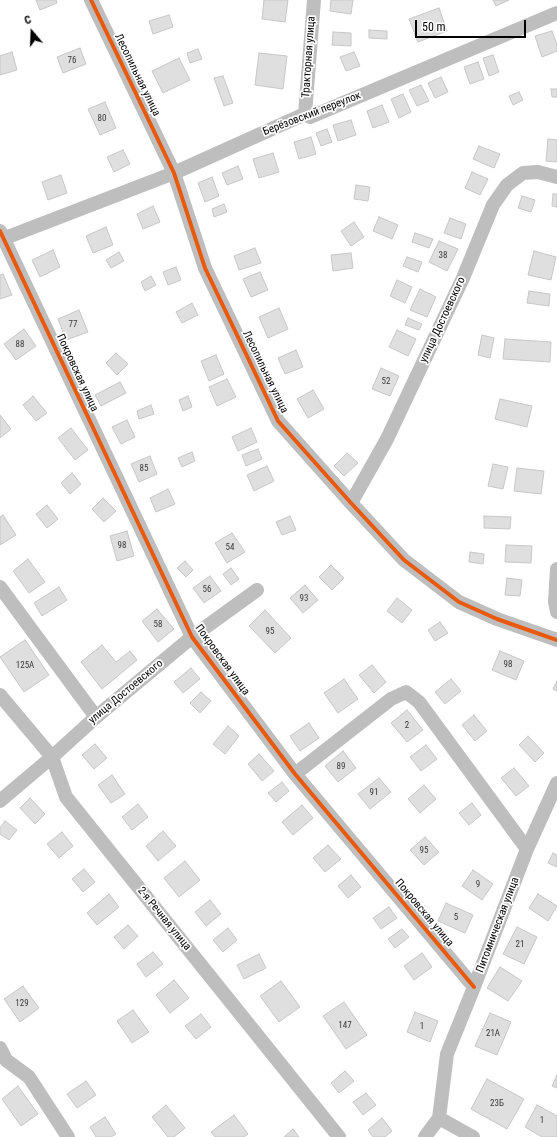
<!DOCTYPE html>
<meta charset="utf-8">
<style>
body{margin:0}
#map{position:relative;width:557px;height:1137px;overflow:hidden;background:#fff;font-family:"Roboto Condensed",sans-serif}
canvas{display:block}
.north{position:absolute;left:12px;top:12px;width:40px;height:40px;-webkit-text-stroke:3px #fff;paint-order:stroke;rotate:341deg;font-size:11px;font-weight:700;line-height:16px;text-align:center;color:#000}
.north::after{content:'';display:block;margin:auto;width:14px;height:18px;background:#000;clip-path:polygon(50% 0,100% 100%,50% 72%,0 100%)}
.scale{position:absolute;left:415px;top:20px;width:111px;height:18px;box-sizing:border-box;border:2px solid #000;border-top:0;padding-left:5px;font-size:12px;line-height:14px;white-space:nowrap;color:#000;-webkit-text-stroke:3px #fff;paint-order:stroke}
</style>
<div id="map">
<canvas width="557" height="1137"></canvas>
<div class="north">С</div>
<div class="scale">50 m</div>
</div>
<script>
const g = document.querySelector('canvas').getContext('2d');
g.lineJoin = 'round';
function fillPath(path, color) { g.fillStyle = color; g.fill(path, 'evenodd'); }
const toPath = rows => new Path2D(rows.map(r => 'M' + r).join(''));
function stroke(path, color, width, dash) { g.strokeStyle = color; g.lineWidth = width; g.lineCap = dash ? 'butt' : 'round'; g.setLineDash(dash || []); g.stroke(path); }
function write(font, color, halo, rows, align = 'center') {
  g.font = font + ' "Roboto Condensed",sans-serif'; g.lineWidth = 3.5; g.setLineDash([]); g.textBaseline = 'middle'; g.strokeStyle = halo; g.fillStyle = color; for (const [text, x, y, turn = 0] of rows) {
    g.save(); g.translate(x, y); g.rotate((+turn || 0) * Math.PI / 180); g.textAlign = isNaN(turn) ? turn : align; if (halo) g.strokeText(text, 0, 0); g.fillText(text, 0, 0); g.restore();
  }
}
const building = toPath([
 [36,0,56,0,57,3,40,10,36,0],
 [264,0,288,0,285,22,262,19,264,0],
 [331,0,353,0,351,14,330,11,331,0],
 [493,0,509,0,496,6,493,0],
 [439,8,447,31,418,42,409,19,439,8],
 [169,15,173,27,153,34,149,21,169,15],
 [369,30,387,31,387,39,369,38,369,30],
 [552,31,557,45,557,51,542,57,535,36,552,31],
 [333,32,351,33,351,46,332,45,333,32],
 [80,48,86,64,63,73,57,57,80,48],
 [198,49,202,59,190,63,187,53,198,49],
 [12,52,17,70,0,75,0,56,12,52],
 [354,52,360,66,346,71,340,57,354,52],
 [259,53,287,56,283,89,255,85,259,53],
 [493,55,499,72,489,76,483,58,493,55],
 [179,58,190,80,163,93,152,71,179,58],
 [478,62,484,79,470,84,464,67,478,62],
 [223,76,233,103,224,106,214,78,223,76],
 [441,77,448,92,435,98,428,83,441,77],
 [421,85,429,101,417,106,409,90,421,85],
 [551,89,557,89,557,97,552,97,551,89],
 [519,92,523,100,513,105,509,96,519,92],
 [403,94,411,112,399,118,391,99,403,94],
 [105,102,116,128,100,135,88,109,105,102],
 [382,105,389,122,373,128,367,111,382,105],
 [351,120,356,135,338,141,333,125,351,120],
 [327,129,332,142,321,146,316,133,327,129],
 [311,137,316,154,299,159,294,142,311,137],
 [548,139,557,140,557,162,546,161,548,139],
 [479,146,500,154,494,168,473,159,479,146],
 [123,150,130,164,114,172,107,157,123,150],
 [273,153,279,172,259,178,253,159,273,153],
 [238,166,243,179,227,185,222,173,238,166],
 [472,172,488,179,480,195,465,188,472,172],
 [61,175,67,193,48,200,42,182,61,175],
 [212,177,219,196,205,202,198,183,212,177],
 [356,185,370,187,368,201,354,199,356,185],
 [553,194,557,194,557,207,552,206,553,194],
 [522,196,535,200,531,212,518,208,522,196],
 [224,204,227,212,214,217,212,209,224,204],
 [153,206,160,222,143,229,137,214,153,206],
 [379,217,398,225,392,239,373,231,379,217],
 [450,218,466,224,461,239,444,233,450,218],
 [354,222,364,237,351,246,341,231,354,222],
 [106,227,113,245,93,253,86,236,106,227],
 [415,233,433,239,429,248,412,242,415,233],
 [439,241,458,249,447,271,429,262,439,241],
 [255,248,261,263,239,270,234,256,255,248],
 [53,250,60,267,40,277,32,260,53,250],
 [534,251,556,257,551,280,528,275,534,251],
 [119,252,124,261,111,268,106,260,119,252],
 [351,253,353,268,333,271,331,255,351,253],
 [407,257,422,262,418,272,403,266,407,257],
 [176,267,181,280,168,285,163,272,176,267],
 [260,272,268,290,251,297,243,279,260,272],
 [3,274,12,295,0,299,0,275,3,274],
 [151,276,156,285,145,291,141,282,151,276],
 [397,280,412,287,405,303,390,296,397,280],
 [420,289,436,297,427,317,410,310,420,289],
 [529,291,550,294,549,306,527,303,529,291],
 [192,303,198,315,182,323,176,312,192,303],
 [279,308,288,329,268,338,259,317,279,308],
 [79,310,88,332,66,340,58,319,79,310],
 [408,318,422,324,419,330,405,325,408,318],
 [24,329,36,346,16,360,4,344,24,329],
 [397,330,416,339,408,356,389,347,397,330],
 [482,335,494,338,490,358,478,355,482,335],
 [505,339,551,342,550,362,503,359,505,339],
 [296,350,303,367,285,374,278,358,296,350],
 [116,353,128,364,117,375,106,363,116,353],
 [216,355,224,374,209,381,201,361,216,355],
 [381,368,399,376,390,396,372,389,381,368],
 [227,379,236,397,217,406,209,387,227,379],
 [120,382,126,393,101,406,95,395,120,382],
 [313,390,324,409,308,418,297,399,313,390],
 [33,396,47,413,36,421,23,405,33,396],
 [188,396,192,407,183,411,179,400,188,396],
 [500,399,532,406,527,427,495,419,500,399],
 [151,405,154,414,139,419,137,411,151,405],
 [0,415,11,429,0,438,0,415],
 [127,420,135,437,121,444,112,427,127,420],
 [71,428,88,450,75,460,58,438,71,428],
 [251,428,257,442,238,451,232,437,251,428],
 [258,449,262,459,246,466,242,455,258,449],
 [192,452,195,461,182,467,178,458,192,452],
 [347,453,358,463,344,476,334,466,347,453],
 [150,456,157,474,139,482,131,464,150,456],
 [493,464,508,467,503,489,488,486,493,464],
 [267,466,274,481,254,491,247,475,267,466],
 [517,468,544,471,541,494,514,491,517,468],
 [72,473,81,484,70,494,61,483,72,473],
 [168,489,175,504,156,512,150,498,168,489],
 [103,498,116,511,104,522,92,509,103,498],
 [47,505,58,519,47,528,36,514,47,505],
 [3,515,16,535,0,545,0,517,3,515],
 [290,516,296,530,282,535,276,522,290,516],
 [484,516,511,517,510,529,484,528,484,516],
 [127,531,134,556,117,561,110,536,127,531],
 [232,533,245,552,227,563,215,543,232,533],
 [506,545,532,546,531,563,505,562,506,545],
 [470,552,484,554,483,564,469,562,470,552],
 [28,559,45,582,29,593,13,571,28,559],
 [185,561,193,570,186,577,177,568,185,561],
 [331,565,344,578,332,590,319,577,331,565],
 [231,568,239,579,231,585,223,574,231,568],
 [210,576,221,591,204,603,193,588,210,576],
 [507,578,522,580,520,596,505,595,507,578],
 [305,585,318,600,303,613,290,598,305,585],
 [59,587,67,600,42,616,34,603,59,587],
 [397,598,412,610,402,623,387,611,397,598],
 [157,609,174,629,158,642,142,621,157,609],
 [265,610,291,638,275,653,249,626,265,610],
 [440,622,448,633,435,641,428,630,440,622],
 [25,640,49,675,24,692,0,657,25,640],
 [102,645,116,662,130,651,137,660,102,689,81,662,102,645],
 [500,651,524,661,516,680,492,670,500,651],
 [372,665,386,682,374,693,359,675,372,665],
 [191,668,200,679,183,693,174,682,191,668],
 [344,679,358,699,338,713,324,693,344,679],
 [451,679,461,691,445,704,435,692,451,679],
 [557,681,557,691,553,689,557,681],
 [201,692,211,701,200,713,190,703,201,692],
 [407,710,423,730,407,742,391,723,407,710],
 [474,715,487,731,475,741,462,725,474,715],
 [309,723,319,738,300,751,290,736,309,723],
 [228,726,239,736,225,754,213,744,228,726],
 [528,736,544,753,535,762,519,745,528,736],
 [95,744,107,758,94,769,82,755,95,744],
 [426,745,437,759,421,771,410,757,426,745],
 [343,751,356,768,338,782,325,766,343,751],
 [259,754,274,771,262,781,248,764,259,754],
 [514,768,529,786,516,796,501,778,514,768],
 [112,775,125,794,111,803,98,785,112,775],
 [379,778,391,792,370,809,358,794,379,778],
 [282,782,289,791,276,802,268,793,282,782],
 [424,785,436,799,420,813,408,799,424,785],
 [30,798,45,814,35,824,20,808,30,798],
 [472,803,481,815,469,825,459,813,472,803],
 [138,804,148,817,132,830,122,817,138,804],
 [302,805,313,818,293,835,282,822,302,805],
 [5,821,17,830,9,840,0,834,0,828,5,821],
 [163,831,176,846,158,861,146,846,163,831],
 [62,832,73,846,59,858,47,844,62,832],
 [425,837,439,852,424,865,410,850,425,837],
 [328,845,341,859,325,872,313,858,328,845],
 [553,853,557,855,557,867,548,863,553,853],
 [185,861,200,880,179,897,164,878,185,861],
 [84,869,95,882,83,892,72,879,84,869],
 [473,870,493,884,482,900,462,886,473,870],
 [351,875,361,887,348,898,338,886,351,875],
 [109,894,119,907,97,925,87,913,109,894],
 [538,894,557,906,548,921,529,908,538,894],
 [210,900,221,914,206,926,195,912,210,900],
 [446,903,473,915,465,933,438,921,446,903],
 [389,907,397,918,381,929,373,918,389,907],
 [128,925,138,936,124,949,114,937,128,925],
 [517,927,537,937,524,964,503,954,517,927],
 [228,928,237,940,223,952,213,940,228,928],
 [402,929,409,937,395,948,388,939,402,929],
 [153,952,163,964,146,977,137,964,153,952],
 [422,953,432,967,414,980,404,966,422,953],
 [259,954,266,968,244,979,237,965,259,954],
 [500,967,522,981,508,1001,487,988,500,967],
 [174,980,189,998,170,1013,156,995,174,980],
 [281,981,300,1007,279,1022,260,996,281,981],
 [23,986,39,1008,20,1022,4,999,23,986],
 [344,1002,367,1035,346,1049,323,1016,344,1002],
 [133,1010,149,1032,132,1043,117,1021,133,1010],
 [415,1012,438,1021,430,1042,407,1032,415,1012],
 [490,1013,511,1022,497,1055,475,1046,490,1013],
 [201,1014,211,1027,196,1039,185,1026,201,1014],
 [345,1071,354,1081,339,1093,331,1083,345,1071],
 [557,1075,557,1088,552,1086,557,1075],
 [487,1079,524,1099,507,1129,471,1109,487,1079],
 [86,1081,96,1095,77,1108,67,1094,86,1081],
 [18,1086,38,1114,21,1126,2,1099,18,1086],
 [366,1093,376,1105,363,1115,353,1102,366,1093],
 [166,1105,185,1128,174,1137,168,1137,152,1117,166,1105],
 [537,1105,557,1116,557,1137,542,1137,525,1127,537,1105],
 [234,1115,248,1134,244,1137,215,1137,211,1132,234,1115],
 [105,1117,116,1134,111,1137,96,1137,90,1127,105,1117],
 [382,1118,392,1131,385,1137,373,1137,368,1130,382,1118],
 [293,1129,299,1137,284,1137,293,1129]
]);
const street = toPath([
 [91,0,174,173,205,268,278,421,351,503,404,560,459,602,497,619,557,640],
 [305,114,314,0],
 [0,231,192,637,295,774,474,987],
 [0,240,174,173,305,114,310,117,557,13],
 [351,503,387,439,463,278,493,205,507,185,523,173,538,172,557,177],
 [557,569,555,602,557,612],
 [0,587,96,717],
 [0,695,52,757,66,797,339,1137],
 [295,774,391,699,406,692,419,702,527,849],
 [0,801,52,757,96,717,192,637,257,590],
 [0,1048,6,1060,29,1077,68,1137],
 [439,1118,473,1137],
 [425,1137,439,1118,447,1054,474,987,527,849,557,783]
]);
const cycleway = toPath([
 [91,0,174,173,205,268,278,421,351,503,404,560,459,602,497,619,557,640],
 [0,231,192,637,295,774,474,987]
]);
const numberNames = [
 ["76",72,61],
 ["80",102,119],
 ["38",443,256],
 ["77",73,325],
 ["88",20,345],
 ["52",386,382],
 ["85",144,469],
 ["98",122,546],
 ["54",230,548],
 ["56",207,590],
 ["93",304,599],
 ["58",158,625],
 ["95",270,632],
 ["98",508,665],
 ["125А",25,666],
 ["2",407,726],
 ["89",341,767],
 ["91",374,793],
 ["95",424,851],
 ["9",478,885],
 ["5",456,918],
 ["21",520,945],
 ["129",22,1004],
 ["147",345,1026],
 ["1",422,1027],
 ["21А",493,1034],
 ["23Б",497,1104],
 ["1",542,1121]
];
const streetNames = [
 ["Тракторная улица",309,57,-86],
 ["Лесопильная улица",137,75,64],
 ["Берёзовский переулок",312,114,-21],
 ["улица Достоевского",443,320,-65],
 ["Лесопильная улица",265,372,64],
 ["Покровская улица",77,373,65],
 ["Покровская улица",222,660,54],
 ["улица Достоевского",126,692,-40],
 ["Покровская улица",424,913,50],
 ["2-я Речная улица",164,919,51],
 ["Питомническая улица",498,925,-69]
];
fillPath(building, '#dfdfdf');
stroke(building, '#c7c7c7', 1);
stroke(street, '#bebebe', 14);
stroke(cycleway, '#e8590c', 4);
write('9px', '#383838', null, numberNames);
write('11px', '#000', '#fff', streetNames);
</script>
